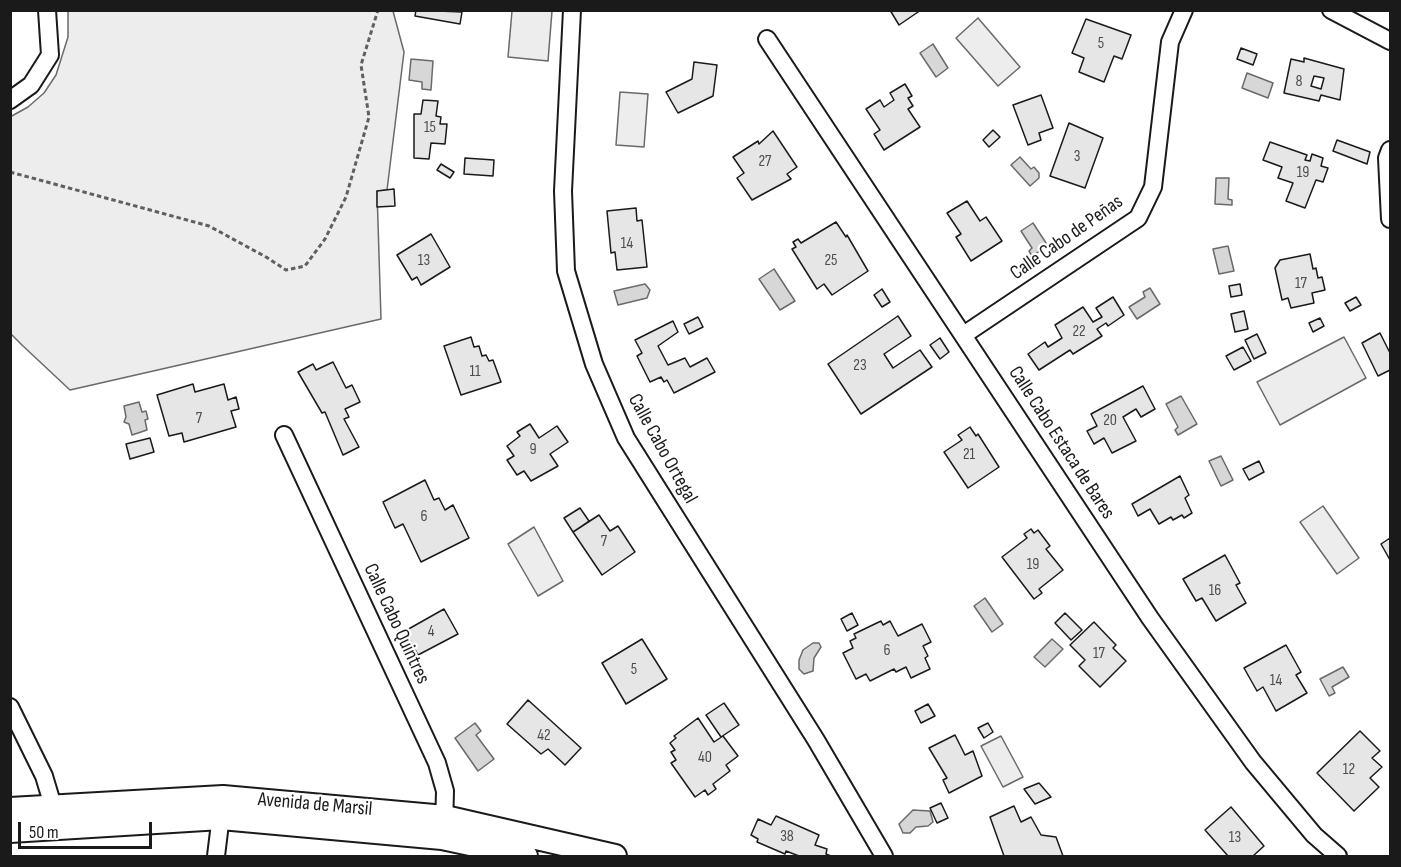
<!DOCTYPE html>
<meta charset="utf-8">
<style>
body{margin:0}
#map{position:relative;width:1401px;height:867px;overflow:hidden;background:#fff;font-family:"Sofia Sans Condensed",sans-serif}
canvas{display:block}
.frame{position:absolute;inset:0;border:12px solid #1a1a1a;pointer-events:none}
.scale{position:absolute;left:18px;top:822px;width:134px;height:27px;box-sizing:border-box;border:3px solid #1a1a1a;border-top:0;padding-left:8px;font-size:18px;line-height:21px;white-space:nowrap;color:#1a1a1a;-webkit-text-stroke:4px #fff;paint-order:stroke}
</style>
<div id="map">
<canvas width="1401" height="867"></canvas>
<div class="frame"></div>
<div class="scale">50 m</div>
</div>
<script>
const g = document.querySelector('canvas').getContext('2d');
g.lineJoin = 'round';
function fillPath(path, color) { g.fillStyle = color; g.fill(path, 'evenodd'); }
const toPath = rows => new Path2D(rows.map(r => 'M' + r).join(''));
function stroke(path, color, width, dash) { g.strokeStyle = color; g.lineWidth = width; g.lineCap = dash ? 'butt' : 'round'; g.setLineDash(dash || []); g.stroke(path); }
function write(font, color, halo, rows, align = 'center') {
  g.font = font + ' "Sofia Sans Condensed",sans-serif'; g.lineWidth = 4.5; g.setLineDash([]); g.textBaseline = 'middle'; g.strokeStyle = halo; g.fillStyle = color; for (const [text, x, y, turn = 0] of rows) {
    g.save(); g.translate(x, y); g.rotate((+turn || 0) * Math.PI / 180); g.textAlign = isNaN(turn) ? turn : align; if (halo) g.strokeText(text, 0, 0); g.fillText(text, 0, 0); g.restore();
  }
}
const green = toPath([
 [68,11,393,11,404,52,387,190,377,191,381,319,70,390,23,346,11,334,10,117,28,107,44,93,56,75,68,37,68,11],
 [512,11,552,11,548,61,508,57,512,11],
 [978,18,1020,67,998,86,956,38,978,18],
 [620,92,648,94,644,147,616,145,620,92],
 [1344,337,1366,378,1280,425,1257,382,1344,337],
 [1323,506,1359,558,1337,574,1300,522,1323,506],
 [534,527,563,581,538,596,508,544,534,527],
 [1001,736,1023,777,1003,787,981,746,1001,736]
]);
const water = toPath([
 [933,44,948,68,936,77,920,53,933,44],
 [411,59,433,61,431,90,422,89,422,82,409,80,411,59],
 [1247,73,1273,83,1268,98,1242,88,1247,73],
 [1020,157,1031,169,1034,167,1039,173,1039,178,1030,186,1011,165,1020,157],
 [1216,178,1229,178,1228,199,1232,200,1232,205,1215,204,1216,178],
 [1033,223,1048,246,1032,256,1029,251,1032,248,1021,231,1033,223],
 [1228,246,1234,271,1219,274,1213,249,1228,246],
 [774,269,795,301,780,310,759,279,774,269],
 [645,284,650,290,647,298,618,305,614,291,645,284],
 [1150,288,1160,304,1137,319,1129,307,1145,297,1143,292,1150,288],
 [1181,396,1197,424,1178,435,1175,430,1178,427,1166,404,1181,396],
 [139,402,142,412,146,411,148,419,145,420,147,430,132,435,129,424,124,422,126,417,124,406,139,402],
 [1221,456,1233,480,1221,486,1209,461,1221,456],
 [985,598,1003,624,992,632,974,606,985,598],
 [1052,639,1063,649,1045,667,1034,657,1052,639],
 [813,643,819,643,821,647,814,658,813,671,804,674,799,669,799,660,803,650,813,643],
 [1343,667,1349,677,1332,687,1335,693,1329,696,1320,679,1343,667],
 [475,723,481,731,476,735,494,759,478,771,455,738,475,723],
 [913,810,930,811,933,822,928,826,916,827,910,833,903,833,899,824,913,810]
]);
const building = toPath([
 [416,10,462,12,460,24,415,16,416,10],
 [890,10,921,10,899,25,890,10],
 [1086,19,1131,35,1122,59,1114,56,1104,82,1079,72,1084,58,1072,53,1086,19],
 [1241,48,1257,54,1253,65,1237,59,1241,48],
 [1304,58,1344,69,1340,100,1321,95,1319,101,1284,93,1291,59,1304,62,1304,58],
 [1314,76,1324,78,1321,89,1311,86,1314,76],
 [694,62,717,65,713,96,678,113,666,92,692,79,694,62],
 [905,84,912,96,908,98,913,106,908,109,920,127,884,150,874,134,880,130,866,109,880,100,884,107,894,100,890,93,905,84],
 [1041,95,1053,128,1039,133,1041,140,1028,145,1013,105,1041,95],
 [423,100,438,101,436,116,441,117,440,124,447,124,445,144,431,143,429,159,414,158,414,114,421,114,423,100],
 [1069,123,1103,138,1085,188,1050,176,1069,123],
 [993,130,1000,137,989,147,983,140,993,130],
 [773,131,797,167,787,174,791,179,752,200,737,178,744,173,733,157,758,141,759,144,773,131],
 [1337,140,1370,152,1367,164,1333,151,1337,140],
 [1270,142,1307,155,1305,160,1310,161,1312,154,1323,158,1321,166,1328,168,1323,182,1316,180,1305,208,1286,201,1293,183,1278,178,1282,167,1263,160,1270,142],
 [465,158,494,160,493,176,464,174,465,158],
 [441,164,454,172,450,178,437,170,441,164],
 [394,189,395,206,377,207,377,191,394,189],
 [967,201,980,221,986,217,1002,241,971,261,956,237,961,234,947,213,967,201],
 [636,208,637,221,642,220,647,267,617,270,615,252,611,253,607,211,636,208],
 [836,222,846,237,847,235,868,271,832,295,824,284,817,289,792,249,796,247,793,242,798,239,801,243,836,222],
 [431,234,450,267,421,285,417,277,412,280,397,255,431,234],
 [1310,254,1313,269,1316,268,1318,278,1322,277,1325,290,1312,293,1314,303,1291,308,1288,298,1282,300,1275,268,1280,260,1310,254],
 [1240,284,1242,295,1231,297,1229,286,1240,284],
 [882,289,890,302,882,307,874,295,882,289],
 [1113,297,1124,315,1108,326,1106,323,1097,329,1102,336,1073,354,1070,350,1039,370,1028,354,1045,342,1048,347,1062,338,1055,325,1083,307,1093,322,1102,317,1096,308,1113,297],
 [1356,297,1361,305,1350,311,1345,303,1356,297],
 [1244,311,1248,329,1235,332,1231,314,1244,311],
 [898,316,911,336,884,354,893,368,920,350,932,367,861,414,828,364,898,316],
 [698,317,703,327,689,334,684,324,698,317],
 [1320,318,1324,326,1313,332,1309,323,1320,318],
 [673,321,678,332,658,346,668,365,685,358,690,367,707,358,715,372,674,393,667,380,664,382,661,377,650,382,637,356,642,353,635,340,673,321],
 [1380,333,1390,353,1390,370,1378,376,1362,343,1380,333],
 [1257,334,1266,353,1254,359,1245,340,1257,334],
 [471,337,474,347,479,346,482,356,486,355,489,361,493,360,501,382,461,395,444,346,471,337],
 [940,338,949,352,940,359,930,345,940,338],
 [1243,347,1251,361,1234,370,1226,356,1243,347],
 [333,362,346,388,352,385,360,402,345,409,349,417,344,419,359,447,343,455,325,412,322,413,298,372,313,364,316,370,333,362],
 [193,384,195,392,224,384,228,400,236,397,239,409,231,411,236,427,184,442,182,433,169,436,157,395,193,384],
 [1143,386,1155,409,1141,417,1136,409,1123,417,1136,441,1112,453,1104,438,1094,444,1087,431,1097,426,1091,414,1143,386],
 [530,424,539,438,557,426,568,442,550,454,558,466,531,481,524,471,517,475,507,460,514,456,507,446,520,436,517,432,530,424],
 [970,427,976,436,978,434,999,467,968,488,944,452,962,440,958,435,970,427],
 [150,438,154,452,130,459,126,444,150,438],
 [1259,461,1264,472,1249,480,1243,469,1259,461],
 [1180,476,1189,495,1185,498,1192,513,1184,518,1182,515,1173,520,1171,517,1159,524,1150,509,1138,516,1132,504,1180,476],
 [425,480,434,500,439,498,445,510,453,505,469,538,421,562,403,524,395,528,383,502,425,480],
 [580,508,589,521,573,532,564,518,580,508],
 [599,515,610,531,618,526,635,552,602,575,573,532,599,515],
 [1031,529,1034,533,1038,530,1050,546,1046,549,1063,570,1039,589,1042,593,1034,599,1002,557,1027,538,1024,534,1031,529],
 [1390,538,1390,560,1381,544,1390,538],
 [1225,555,1240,583,1236,585,1246,603,1216,621,1202,598,1196,601,1183,579,1225,555],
 [444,609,458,634,418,655,405,631,444,609],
 [852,613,858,625,847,631,841,619,852,613],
 [1065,613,1082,630,1071,640,1055,623,1065,613],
 [881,621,883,625,890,621,898,636,922,624,931,642,923,646,928,656,925,658,930,669,911,678,906,667,896,672,894,669,870,681,866,674,856,679,843,653,853,648,850,641,856,638,854,634,881,621],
 [1094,622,1116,645,1113,648,1126,661,1100,687,1079,666,1085,660,1070,645,1094,622],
 [642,639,667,679,626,704,602,663,642,639],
 [1286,645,1301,672,1296,675,1307,693,1276,711,1263,687,1257,691,1244,668,1286,645],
 [528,700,581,748,565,765,548,749,541,754,507,724,528,700],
 [724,703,739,725,721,737,706,715,724,703],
 [928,704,935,716,921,723,915,711,928,704],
 [698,718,714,742,723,736,738,756,726,765,730,771,713,784,716,789,708,795,705,790,695,797,671,763,676,760,671,752,675,750,670,743,676,738,674,736,698,718],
 [988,723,993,732,984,738,978,728,988,723],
 [1360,731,1380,751,1372,758,1382,767,1370,778,1379,787,1354,811,1317,773,1360,731],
 [955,735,965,755,973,751,982,776,949,793,943,780,947,778,929,748,955,735],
 [1039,783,1051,797,1035,804,1024,789,1039,783],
 [941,803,948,818,937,823,930,808,941,803],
 [1014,806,1021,822,1031,817,1041,835,1056,837,1063,856,1004,856,990,817,1014,806],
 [1231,807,1264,846,1253,856,1228,856,1205,830,1231,807],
 [776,816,819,835,815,845,827,849,826,854,831,856,799,856,786,851,785,854,757,842,758,839,751,835,758,819,771,825,776,816]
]);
const path = toPath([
 [10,172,209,226,266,257,286,270,305,266,325,239,346,197,369,117,361,65,378,10]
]);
const street = toPath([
 [572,10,563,191,566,271,594,364,626,438,816,740,884,856],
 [1331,10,1390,41],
 [767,39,1150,618,1253,762,1314,835,1338,856],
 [10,100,31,85,50,55,47,10],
 [1390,150,1387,158,1390,219],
 [965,334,1138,218,1153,187,1170,42,1184,10],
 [284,435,437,763,445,791,444,827],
 [10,707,44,776,56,816],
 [216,856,222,807]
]);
const secondary = toPath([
 [10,809,223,797,445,817,615,856],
 [10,831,221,818,442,838,526,856]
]);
const numberNames = [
 ["5",1101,44],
 ["8",1299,82],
 ["15",430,128],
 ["3",1077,157],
 ["27",765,162],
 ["19",1303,173],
 ["14",627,244],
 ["13",424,261],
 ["25",831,261],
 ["17",1301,284],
 ["22",1079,332],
 ["23",860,366],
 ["11",475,372],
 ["7",199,419],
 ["20",1110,421],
 ["9",533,450],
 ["21",969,455],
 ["6",424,517],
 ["7",604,542],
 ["19",1033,565],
 ["16",1215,591],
 ["4",431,632],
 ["6",887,651],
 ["17",1099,654],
 ["5",634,670],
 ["14",1276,681],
 ["42",544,736],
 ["40",705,758],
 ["12",1349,770],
 ["38",787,837],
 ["13",1235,838]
];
const streetNames = [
 ["Calle Cabo de Peñas",1067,238,-35],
 ["Calle Cabo Estaca de Bares",1061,443,57],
 ["Calle Cabo Ortegal",662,449,61],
 ["Calle Cabo Quintres",396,624,65],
 ["Avenida de Marsil",315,805,5]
];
fillPath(green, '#ededed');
stroke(green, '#6a6a6a', 1.5);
fillPath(water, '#d7d7d7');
stroke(water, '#6a6a6a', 1.5);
fillPath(building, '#e6e6e6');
stroke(building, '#1a1a1a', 1.5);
stroke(street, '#1a1a1a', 20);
stroke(secondary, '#1a1a1a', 26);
stroke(path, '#5f5f5f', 3, [4.5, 3]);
stroke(street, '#fff', 16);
stroke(secondary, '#fff', 22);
write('16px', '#4d4d4d', null, numberNames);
write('20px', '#1a1a1a', '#fff', streetNames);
</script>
